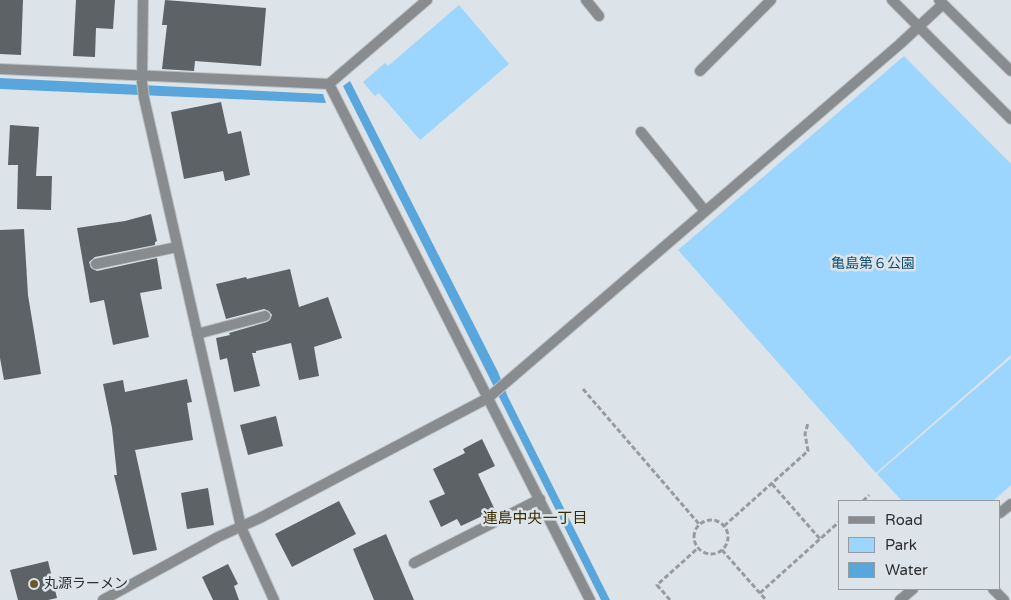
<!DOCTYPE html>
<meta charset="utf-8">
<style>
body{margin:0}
#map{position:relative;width:1011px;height:600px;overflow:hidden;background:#dde4e9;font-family:"Varela Round",sans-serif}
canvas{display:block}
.legend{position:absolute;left:838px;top:500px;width:162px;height:90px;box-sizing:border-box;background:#dde4e9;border:1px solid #969b9f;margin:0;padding:6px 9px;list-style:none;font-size:15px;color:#2c2e30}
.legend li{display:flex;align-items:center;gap:10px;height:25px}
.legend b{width:25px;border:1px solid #969b9f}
</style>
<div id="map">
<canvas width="1011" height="600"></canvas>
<ul class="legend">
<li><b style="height:6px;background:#898c8e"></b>Road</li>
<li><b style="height:14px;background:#9cd5fe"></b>Park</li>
<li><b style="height:14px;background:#58a6dc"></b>Water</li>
</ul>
</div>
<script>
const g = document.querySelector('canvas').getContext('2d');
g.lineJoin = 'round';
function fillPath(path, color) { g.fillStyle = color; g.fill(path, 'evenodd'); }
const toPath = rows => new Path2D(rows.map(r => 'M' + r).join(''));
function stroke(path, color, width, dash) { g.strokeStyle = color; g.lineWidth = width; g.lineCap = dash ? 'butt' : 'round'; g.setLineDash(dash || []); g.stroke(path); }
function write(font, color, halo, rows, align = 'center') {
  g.font = font + ' "Varela Round","Noto Sans JP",sans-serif'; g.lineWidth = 5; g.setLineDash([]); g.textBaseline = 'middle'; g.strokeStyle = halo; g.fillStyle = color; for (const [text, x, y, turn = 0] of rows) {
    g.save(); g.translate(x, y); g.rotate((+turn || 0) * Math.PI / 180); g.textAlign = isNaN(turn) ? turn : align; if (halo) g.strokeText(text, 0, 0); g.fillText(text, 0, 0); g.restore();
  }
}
const green = toPath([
 [459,5,509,64,420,140,379,93,375,96,363,82,385,63,388,66],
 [904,56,1011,164,1011,355,876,473,678,250],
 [1011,358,1011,485,993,501,902,501,877,474]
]);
const water = toPath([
 [0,78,323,94,326,103,0,89],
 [350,81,498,372,508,397,610,600,601,600,343,86]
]);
const building = toPath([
 [0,0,23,0,21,55,0,54],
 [76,0,115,0,113,29,96,28,95,57,73,56],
 [165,0,266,8,261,66,195,61,194,71,162,69,167,25,162,25],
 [221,102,228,134,241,131,250,175,225,181,223,171,184,179,171,112],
 [10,125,39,127,36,176,52,176,51,210,17,209,18,165,8,165],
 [151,214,157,241,155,242,155,245,95,257,89,262,91,268,97,271,157,258,162,289,140,293,149,337,113,345,104,300,90,303,77,228,125,221],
 [24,229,28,295,41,374,4,380,0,358,0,230],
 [290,269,299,307,328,297,342,338,314,347,319,376,299,380,291,343,256,351,256,353,252,353,260,386,234,392,227,358,220,360,216,338,230,335,229,333,267,322,270,320,272,315,269,311,264,309,226,319,216,284,246,277,247,279],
 [187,379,192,402,187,403,193,440,135,450,157,550,133,555,114,475,117,475,112,428,103,384,123,380,125,392],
 [276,416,283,446,248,455,240,425],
 [482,439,495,466,478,474,495,510,461,526,457,519,441,527,429,501,445,494,433,469,465,453,463,449],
 [208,488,214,525,187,529,181,493],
 [339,501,356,534,292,567,275,534],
 [386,534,414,600,374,600,353,549],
 [48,561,57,598,48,600,18,600,10,570],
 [228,564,238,584,234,586,239,600,213,600,202,577]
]);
const path = toPath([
 [583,389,699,524],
 [772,484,820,539],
 [863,501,869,495],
 '694 537a17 17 0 1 1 34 0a17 17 0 1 1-34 0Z',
 [724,526,808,451,805,434,808,423],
 [722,550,766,600],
 [760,593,840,521],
 [670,600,657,585,698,548]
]);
const minor = toPath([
 [143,0,142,82,144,98,241,527,274,600],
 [586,0,599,16],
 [0,69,329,84,427,0],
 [700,71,771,0],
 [329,84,590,600],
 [641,132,705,211],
 [96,264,177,247],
 [197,334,265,316],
 [414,563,540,499],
 [993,589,1004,600]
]);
const tertiary = toPath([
 [892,0,1011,119],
 [939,0,1011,71],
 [1000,513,1011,504],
 [103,600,218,537,260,518,488,398,900,44,943,4],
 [900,600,913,589]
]);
const markers = [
 [34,584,5,"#6b5a28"]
];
const parkNames = [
 ["亀島第６公園",873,264]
];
const poiNames = [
 ["丸源ラーメン",44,584]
];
const neighbourhoodNames = [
 ["連島中央一丁目",535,519]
];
fillPath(green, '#9cd5fe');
fillPath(water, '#58a6dc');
fillPath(building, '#5c6266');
stroke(minor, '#bac0c4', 12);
stroke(tertiary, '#bac0c4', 12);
stroke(path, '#969b9f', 3, [5, 2.5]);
stroke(minor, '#898c8e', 10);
stroke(tertiary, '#898c8e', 10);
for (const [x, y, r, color] of markers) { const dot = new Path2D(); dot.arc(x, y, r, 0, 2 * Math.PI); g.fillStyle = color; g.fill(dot); stroke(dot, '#dde4e9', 2); }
write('14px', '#114d71', '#dde4e9', parkNames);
write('14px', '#2c2e30', '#dde4e9', poiNames, 'left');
write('15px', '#382b01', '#dde4e9', neighbourhoodNames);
</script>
